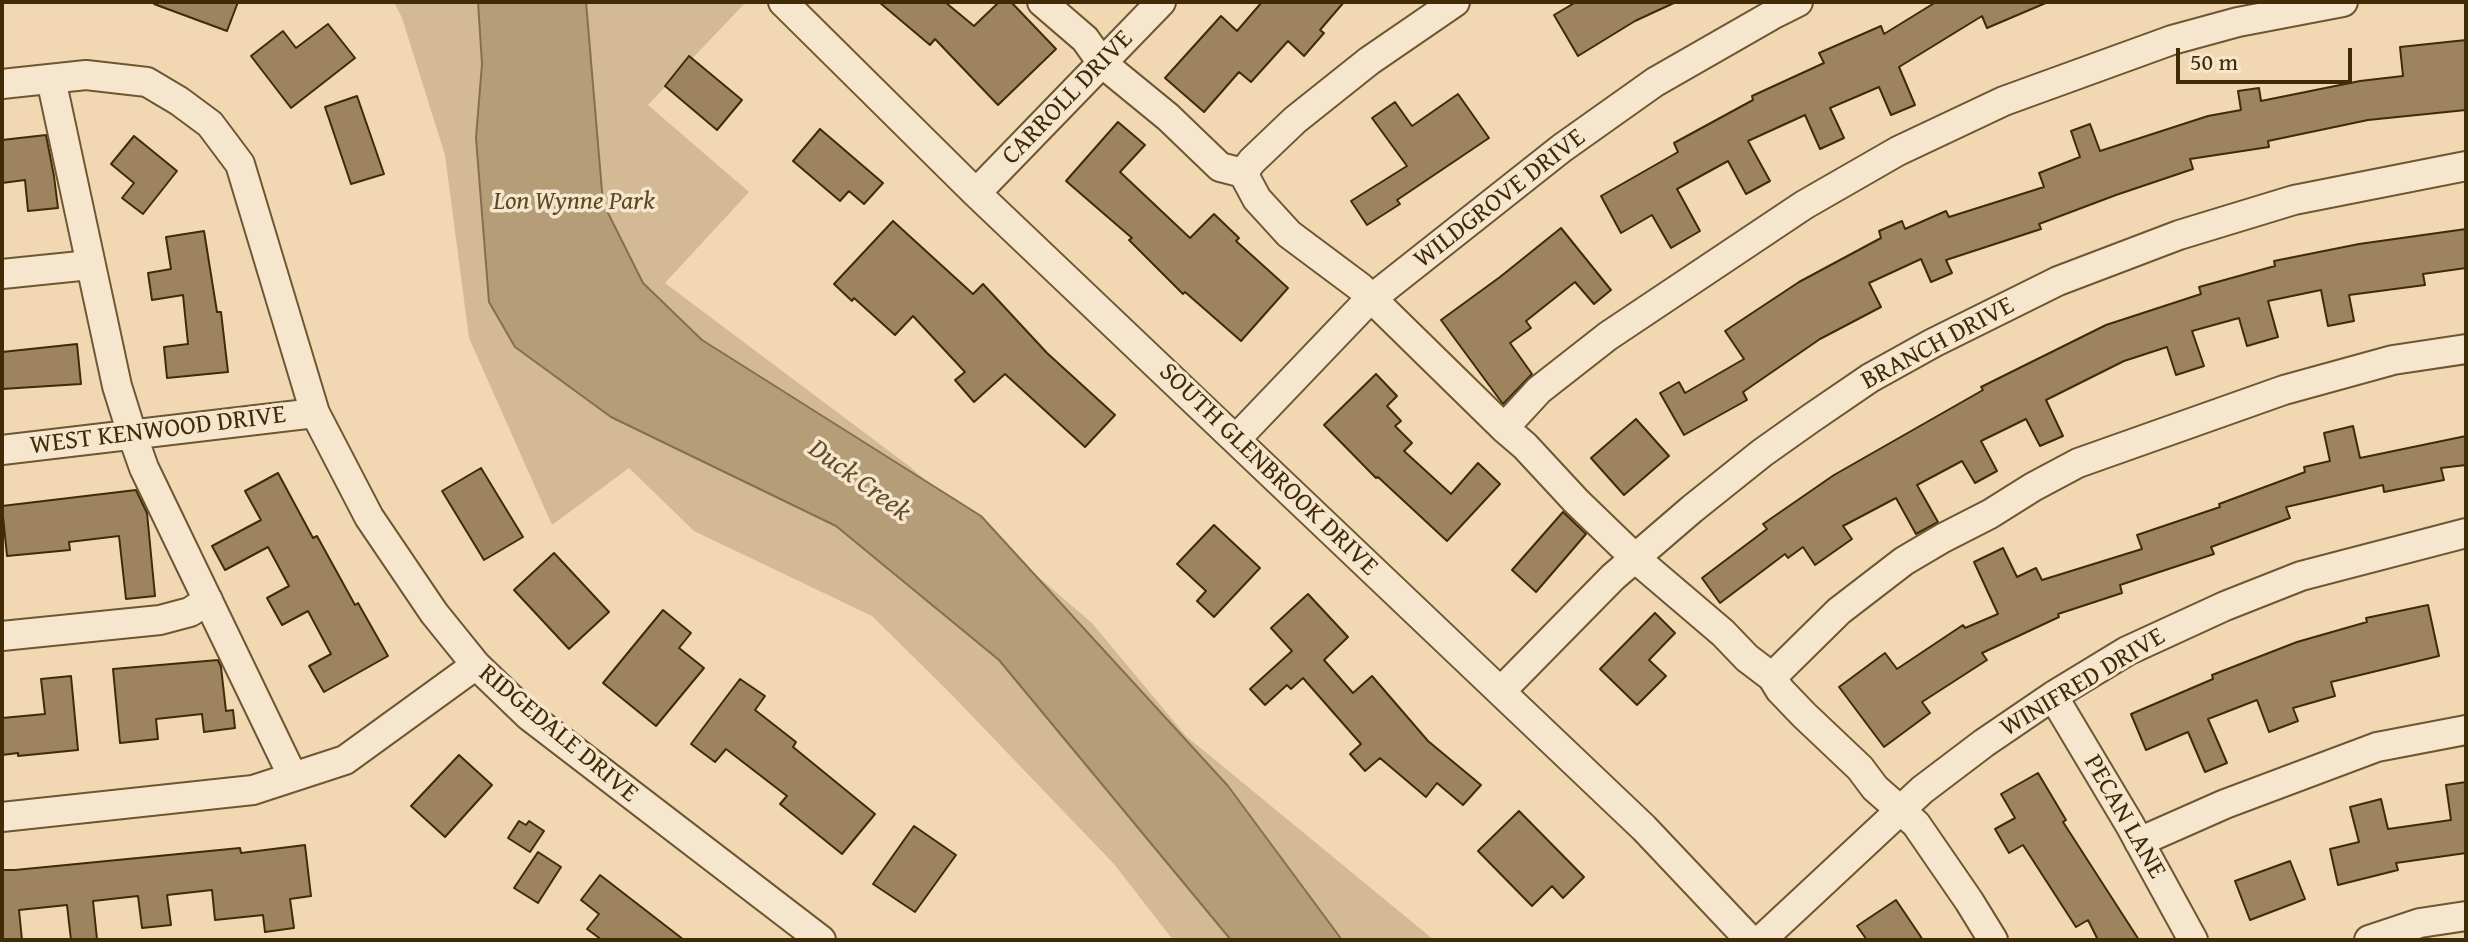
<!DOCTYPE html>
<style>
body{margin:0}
#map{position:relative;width:2468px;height:942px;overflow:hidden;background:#f1d8b2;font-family:"Gentium Book Plus",serif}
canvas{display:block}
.frame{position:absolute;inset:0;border:4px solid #412a06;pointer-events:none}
.scale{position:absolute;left:2176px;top:48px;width:176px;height:36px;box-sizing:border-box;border:4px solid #412a06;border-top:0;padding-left:10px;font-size:24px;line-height:28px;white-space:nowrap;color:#412a06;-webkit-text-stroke:6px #f6e6cd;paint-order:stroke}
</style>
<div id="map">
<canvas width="2468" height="942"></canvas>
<div class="frame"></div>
<div class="scale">50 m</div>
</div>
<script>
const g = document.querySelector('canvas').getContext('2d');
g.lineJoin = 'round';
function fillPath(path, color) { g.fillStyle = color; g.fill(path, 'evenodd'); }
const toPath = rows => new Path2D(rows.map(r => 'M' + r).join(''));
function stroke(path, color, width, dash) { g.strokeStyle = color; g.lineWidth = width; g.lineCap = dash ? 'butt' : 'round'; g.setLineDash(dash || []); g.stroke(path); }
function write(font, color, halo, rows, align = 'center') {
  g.font = font + ' "Gentium Book Plus",serif'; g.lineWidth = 7; g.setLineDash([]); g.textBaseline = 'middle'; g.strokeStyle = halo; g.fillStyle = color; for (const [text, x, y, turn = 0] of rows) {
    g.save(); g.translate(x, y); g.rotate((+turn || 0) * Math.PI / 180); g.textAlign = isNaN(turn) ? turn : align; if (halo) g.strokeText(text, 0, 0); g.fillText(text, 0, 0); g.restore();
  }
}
const green = toPath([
 [394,2,746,2,648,105,749,192,665,283,909,466,1092,623,1186,736,1434,940,1173,940,1114,864,950,693,872,616,694,531,629,468,552,525,469,338,445,155,402,18]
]);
const water = toPath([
 [478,2,586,2,603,203,643,283,702,340,981,516,1228,786,1342,940,1231,940,999,660,836,526,611,417,515,347,489,302,476,138,482,64,478,2]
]);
const building = toPath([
 [154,2,238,2,227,31,154,4,154,2],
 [879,2,945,2,974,26,999,2,1011,2,1056,49,998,105,935,39,930,45,879,2],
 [1262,2,1344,2,1320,30,1324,33,1304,56,1288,41,1251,82,1239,72,1204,112,1165,78,1221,16,1237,31,1262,2],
 [1576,2,1676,2,1635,21,1578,56,1554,15,1576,2],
 [1936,2,2048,2,1987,28,1982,16,1899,67,1915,105,1891,115,1879,87,1830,108,1844,138,1820,149,1805,115,1748,141,1770,181,1746,194,1728,161,1677,189,1700,231,1671,248,1652,215,1621,233,1601,196,1678,152,1674,143,1753,100,1752,96,1824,63,1819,53,1881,26,1884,34,1936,2],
 [328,24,355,58,291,108,251,56,283,31,296,48,328,24],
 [2466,40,2466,110,2368,120,2268,141,2269,147,2190,159,2193,169,2116,195,2039,224,2041,229,1946,260,1952,273,1931,282,1921,259,1869,283,1881,307,1820,339,1743,392,1747,400,1684,435,1660,393,1679,382,1685,393,1744,359,1725,331,1799,282,1881,238,1879,231,1902,221,1905,229,1946,211,1949,217,2044,187,2039,173,2080,157,2071,131,2090,124,2100,151,2208,116,2241,110,2238,91,2259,88,2261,101,2360,81,2403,76,2400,47,2466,40],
 [689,56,742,100,717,130,665,86,689,56],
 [1458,94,1489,138,1397,200,1400,204,1367,225,1351,201,1407,166,1372,118,1395,102,1412,126,1458,94],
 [357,96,384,174,351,184,325,107,357,96],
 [1118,122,1145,145,1120,172,1190,238,1214,214,1239,238,1236,241,1288,288,1241,341,1185,292,1183,294,1129,240,1132,238,1066,181,1118,122],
 [820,129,883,183,864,204,849,191,840,201,793,161,820,129],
 [46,135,54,176,58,208,28,211,25,180,2,183,2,140,46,135],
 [134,136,177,171,143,214,122,198,134,183,111,164,134,136],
 [893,221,973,294,983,284,1047,353,1115,415,1085,447,1005,374,974,402,955,380,965,372,913,316,895,335,854,298,852,301,834,284,893,221],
 [1561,228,1611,290,1594,304,1575,282,1526,321,1531,328,1510,343,1532,374,1503,404,1441,320,1500,277,1561,228],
 [2466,229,2466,268,2423,274,2425,285,2349,295,2354,321,2328,326,2321,290,2268,301,2278,337,2247,346,2239,318,2192,331,2204,366,2176,375,2167,347,2124,361,2046,400,2063,436,2040,446,2026,419,1981,441,1997,471,1975,483,1962,461,1917,485,1938,522,1916,534,1896,498,1843,526,1852,539,1815,565,1803,547,1788,558,1785,554,1720,603,1702,578,1767,529,1763,524,1834,475,1983,390,1981,387,2106,325,2201,294,2199,287,2275,266,2274,261,2359,244,2466,229],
 [204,231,217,312,221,312,228,372,167,378,164,347,188,344,183,295,152,300,148,273,171,269,166,237,204,231],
 [77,344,81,384,2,389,2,352,77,344],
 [1376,374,1397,396,1387,406,1401,421,1395,426,1412,443,1404,451,1451,494,1478,463,1500,484,1447,541,1378,477,1376,478,1324,425,1376,374],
 [1636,419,1669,456,1624,495,1591,458,1636,419],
 [2353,426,2360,458,2466,436,2466,465,2441,468,2444,480,2384,492,2383,485,2286,507,2290,518,2211,547,2214,554,2120,585,2122,593,2058,614,2059,617,1982,653,1987,660,1922,702,1930,713,1884,747,1839,687,1885,653,1897,669,1963,625,1965,628,1998,614,1974,562,2003,548,2017,577,2036,568,2042,580,2142,549,2137,535,2220,507,2219,504,2305,472,2304,467,2330,461,2324,433,2353,426],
 [481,468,523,537,484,560,442,491,481,468],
 [278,473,313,538,317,536,355,605,358,603,388,656,324,692,309,666,331,654,308,611,282,625,267,598,289,586,268,547,225,570,212,546,261,520,245,491,278,473],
 [136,490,147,513,155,596,126,599,119,536,69,542,70,550,7,556,2,506,136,490],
 [1563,512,1586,534,1536,592,1512,570,1563,512],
 [1214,525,1260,568,1214,617,1197,601,1206,591,1177,564,1214,525],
 [554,553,609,612,569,649,514,590,554,553],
 [1308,594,1348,637,1324,660,1353,693,1372,676,1428,741,1481,785,1463,805,1437,783,1426,797,1380,758,1365,771,1350,754,1361,744,1303,678,1291,689,1287,685,1265,705,1250,689,1292,651,1271,628,1308,594],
 [2428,605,2439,656,2331,682,2335,696,2293,708,2298,721,2269,732,2257,700,2208,719,2227,763,2205,772,2188,732,2146,750,2131,714,2213,679,2212,675,2297,642,2367,622,2366,618,2428,605],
 [663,610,691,633,679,648,704,668,656,726,603,683,663,610],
 [1655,613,1675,633,1649,660,1666,676,1637,705,1600,669,1655,613],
 [218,660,221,667,226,711,233,710,235,728,204,732,202,714,156,719,158,739,120,743,113,669,218,660],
 [71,676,78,750,18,756,18,753,2,755,2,718,45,714,41,679,71,676],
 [740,679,765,696,755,710,796,742,793,747,875,814,842,854,780,804,787,796,726,749,715,762,691,744,740,679],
 [459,755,492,785,445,837,411,806,459,755],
 [2038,773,2066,820,2063,822,2139,940,2098,940,2088,920,2076,927,2023,845,2009,853,1995,829,2015,818,2001,794,2038,773],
 [2466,782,2466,853,2396,863,2398,870,2338,885,2330,849,2359,842,2350,807,2381,799,2388,829,2451,820,2446,785,2466,782],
 [1519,811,1584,877,1563,898,1552,886,1532,906,1478,851,1519,811],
 [519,821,526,825,529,821,544,831,530,852,508,838,519,821],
 [914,826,956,855,915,912,873,884,914,826],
 [305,845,311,896,290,899,294,928,265,932,263,915,215,920,212,890,167,895,171,925,142,928,138,896,93,901,97,939,83,940,71,940,67,905,19,910,22,940,2,940,2,870,15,870,240,848,241,853,305,845],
 [538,852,561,867,538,903,514,888,538,852],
 [2290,861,2305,899,2250,920,2235,881,2290,861],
 [600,875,684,940,602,940,587,929,599,914,581,900,600,875],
 [1896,900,1923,940,1867,940,1857,926,1896,900]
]);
const minor = toPath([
 [783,2,976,193,1644,828,1750,940],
 [1042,2,1085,39,1102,63,1168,117,1220,167,1243,173,1257,199,1289,234,1360,287,1504,428,1539,390,1608,336,1804,205,1898,151,2004,101,2172,40,2238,22,2343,2],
 [51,79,117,386,132,434,144,468,293,777],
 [2,84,86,75,147,82,179,101,210,124,240,164,315,413,369,517,434,613,476,665,529,716,821,940],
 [1243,173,1252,161,1295,120,1369,61,1455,2],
 [976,193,1161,2],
 [2,274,90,265],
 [1504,428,1525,446,1576,501,1635,558,1723,633,1747,658,1772,677,1780,690,1804,715,1860,768,1875,788,1916,824,1969,901,1993,940],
 [1236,439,1366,303,1562,148,1655,82,1772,15,1798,2],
 [2,450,315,413],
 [2,636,160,620,190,612,208,600],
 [1772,677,1839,611,1904,561,1943,538,1990,514,2033,487,2078,463,2284,390,2393,360,2466,349],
 [1501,691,1613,577,1692,509,1762,453,1810,419,1870,378,1933,343,2058,281,2179,235,2294,200,2466,166],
 [2053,696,2130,825,2193,940],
 [2,817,253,790,345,760,476,665],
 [2139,842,2225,804,2377,747,2466,730],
 [1761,940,1922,790,1984,743,2053,696,2127,651,2225,606,2301,576,2466,533],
 [2369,940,2420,923,2466,916]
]);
const streetNames = [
 ["CARROLL DRIVE",1068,98,-46],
 ["WILDGROVE DRIVE",1500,199,-38],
 ["BRANCH DRIVE",1938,344,-28],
 ["WEST KENWOOD DRIVE",158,431,-7],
 ["SOUTH GLENBROOK DRIVE",1268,470,44],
 ["WINIFRED DRIVE",2083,683,-31],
 ["RIDGEDALE DRIVE",558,734,40],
 ["PECAN LANE",2124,817,60]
];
const parkNames = [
 ["Lon Wynne Park",574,202]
];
const waterNames = [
 ["Duck Creek",859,481,36]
];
fillPath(green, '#d3ba95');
fillPath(water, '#b59d78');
stroke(water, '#876f4a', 2);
fillPath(building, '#9d845f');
stroke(building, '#412a06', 2);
stroke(minor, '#6d5631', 32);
stroke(minor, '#f6e6cd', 28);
write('26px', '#412a06', '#f6e6cd', streetNames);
write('italic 26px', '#5e4723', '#f6e6cd', parkNames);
write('italic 28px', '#644c28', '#f6e6cd', waterNames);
</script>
